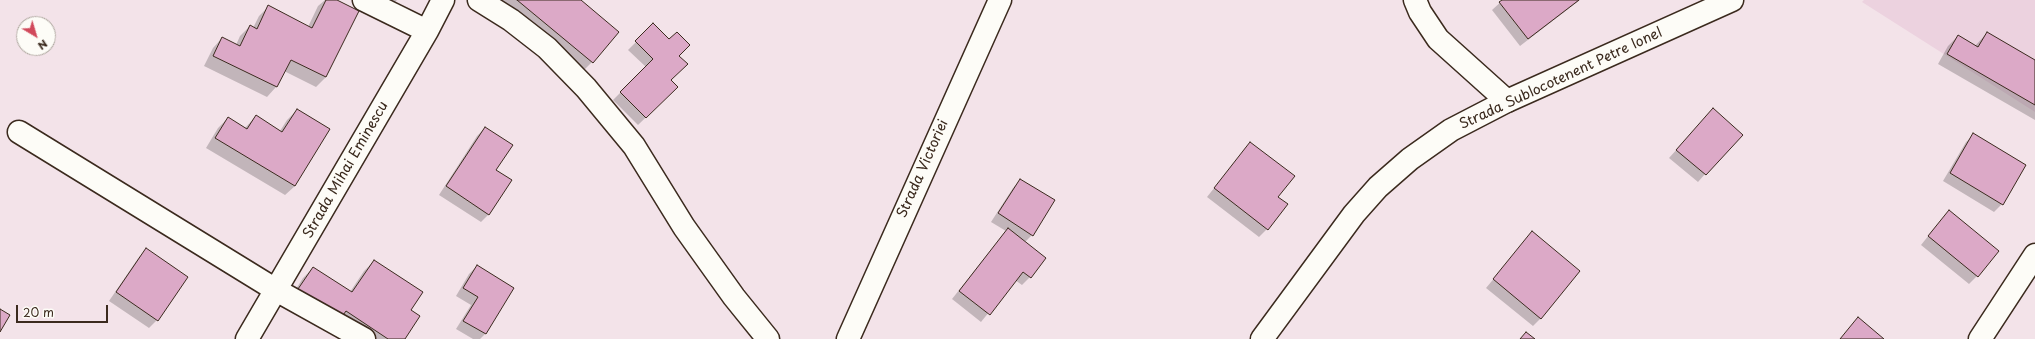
<!DOCTYPE html>
<style>
body{margin:0}
#map{position:relative;width:2035px;height:339px;overflow:hidden;background:#f3e3e9;font-family:"Playpen Sans",sans-serif}
canvas{display:block}
.north{position:absolute;left:16px;top:16px;width:40px;height:40px;box-sizing:border-box;background:#fdfcf7;border:1px solid #afa8a0;border-radius:50%;rotate:142deg;font-size:11px;font-weight:700;line-height:16px;text-align:center;color:#3b2a1e}
.north::after{content:'';display:block;margin:auto;width:14px;height:18px;background:#d1495b;clip-path:polygon(50% 0,100% 100%,50% 72%,0 100%)}
.scale{position:absolute;left:16px;top:305px;width:92px;height:18px;box-sizing:border-box;border:2px solid #3b2a1e;border-top:0;padding-left:5px;font-size:12px;line-height:14px;white-space:nowrap;color:#3b2a1e;-webkit-text-stroke:3px #fdfcf7;paint-order:stroke}
</style>
<div id="map">
<canvas width="2035" height="339"></canvas>
<div class="north">N</div>
<div class="scale">20 m</div>
</div>
<script>
const g = document.querySelector('canvas').getContext('2d');
g.lineJoin = 'round';
function fillPath(path, color) { g.fillStyle = color; g.fill(path, 'evenodd'); }
const toPath = rows => new Path2D(rows.map(r => 'M' + r).join(''));
function stroke(path, color, width, dash) { g.strokeStyle = color; g.lineWidth = width; g.lineCap = dash ? 'butt' : 'round'; g.setLineDash(dash || []); g.stroke(path); }
function write(font, color, halo, rows, align = 'center') {
  g.font = font + ' "Playpen Sans",sans-serif'; g.lineWidth = 3; g.setLineDash([]); g.textBaseline = 'middle'; g.strokeStyle = halo; g.fillStyle = color; for (const [text, x, y, turn = 0] of rows) {
    g.save(); g.translate(x, y); g.rotate((+turn || 0) * Math.PI / 180); g.textAlign = isNaN(turn) ? turn : align; if (halo) g.strokeText(text, 0, 0); g.fillText(text, 0, 0); g.restore();
  }
}
const built = toPath([
 [1864,0,2035,0,2035,112,1862,2]
]);
const shadow = toPath([
 [325,0,335,0,358,11,326,77,316,87,284,71,276,87,267,97,204,66,213,48,222,38,236,45,240,36,250,26,253,28,259,16,269,6,308,27,318,6],
 [375,0,397,0,389,8],
 [496,0,579,0,592,62,582,72],
 [1503,0,1580,0,1520,46,1492,10],
 [653,25,670,80,677,87,638,125,613,100,646,67,628,50],
 [1987,33,2035,61,2035,120,1938,64,1948,46,1958,36,1975,46],
 [297,110,295,186,285,195,206,148,218,128,228,118,245,128,256,116,280,131,287,120],
 [1705,118,1705,174,1698,182,1669,158],
 [485,128,495,170,489,214,481,222,439,195,477,136],
 [1974,135,2002,204,1994,212,1943,181,1966,142],
 [1250,143,1267,229,1259,237,1207,197],
 [1020,180,1032,235,1025,242,1030,277,1022,285,1015,280,981,322,952,299,1006,231,991,222,1013,188],
 [1941,220,1977,276,1969,284,1921,245],
 [1532,233,1541,318,1533,326,1486,288],
 [147,250,157,320,149,328,109,301,139,257],
 [374,261,410,310,404,339,364,339,289,300,303,278,313,268,350,292,364,271],
 [477,266,513,288,485,334,480,339,473,339,456,329,471,305,456,296,469,274]
]);
const building = toPath([
 [326,0,337,0,359,11,326,77,291,60,277,87,213,56,222,37,240,46,250,25,257,29,268,5,312,28,326,0],
 [517,0,581,0,619,32,593,63,517,0],
 [1502,0,1579,0,1528,39,1499,2,1502,0],
 [653,23,669,39,677,32,690,45,679,56,688,64,671,80,678,87,646,118,620,92,653,59,635,41,653,23],
 [1987,32,2035,60,2035,105,1947,54,1958,35,1978,47,1987,32],
 [1713,108,1743,135,1706,175,1676,150,1713,108],
 [297,109,330,129,295,186,215,138,228,117,247,129,256,115,282,132,297,109],
 [485,127,513,145,496,170,512,180,489,215,446,186,485,127],
 [1973,133,2026,165,2003,205,1950,173,1973,133],
 [1250,142,1295,176,1278,197,1288,204,1268,230,1214,188,1250,142],
 [1020,179,1055,200,1033,236,998,213,1020,179],
 [1949,210,1999,251,1978,277,1928,236,1949,210],
 [1008,228,1046,258,1031,278,1023,272,990,315,959,291,1008,228],
 [1532,231,1580,271,1541,319,1493,279,1532,231],
 [146,248,188,277,158,321,116,292,146,248],
 [374,260,423,292,411,310,420,316,405,339,388,339,346,311,341,318,298,289,313,267,352,292,374,260],
 [477,265,514,288,486,334,463,321,478,297,463,288,477,265],
 [0,309,10,315,0,332,0,309],
 [1858,317,1884,339,1840,339,1858,317],
 [1526,332,1535,339,1520,339,1526,332]
]);
const street = toPath([
 [364,0,427,31],
 [479,0,511,20,547,48,586,88,634,146,684,227,734,297,768,339],
 [1415,0,1420,12,1438,39,1507,101],
 [19,132,276,290,364,339],
 [247,339,427,31,443,0],
 [848,339,1000,0],
 [1980,339,2035,255]
]);
const secondary = toPath([
 [1262,339,1354,214,1378,187,1410,159,1451,130,1507,101,1732,0]
]);
const streetNames = [
 ["Strada Sublocotenent Petre Ionel",1561,79,-25],
 ["Strada Victoriei",923,169,-66],
 ["Strada Mihai Eminescu",346,170,-60]
];
fillPath(built, '#ecd2df');
fillPath(shadow, '#0003');
fillPath(building, '#dca9c7');
stroke(building, '#3b2a1e', 1);
stroke(street, '#3b2a1e', 25);
stroke(secondary, '#3b2a1e', 25);
stroke(street, '#fdfcf7', 22);
stroke(secondary, '#fdfcf7', 22);
write('14px', '#3b2a1e', '#fdfcf7', streetNames);
</script>
